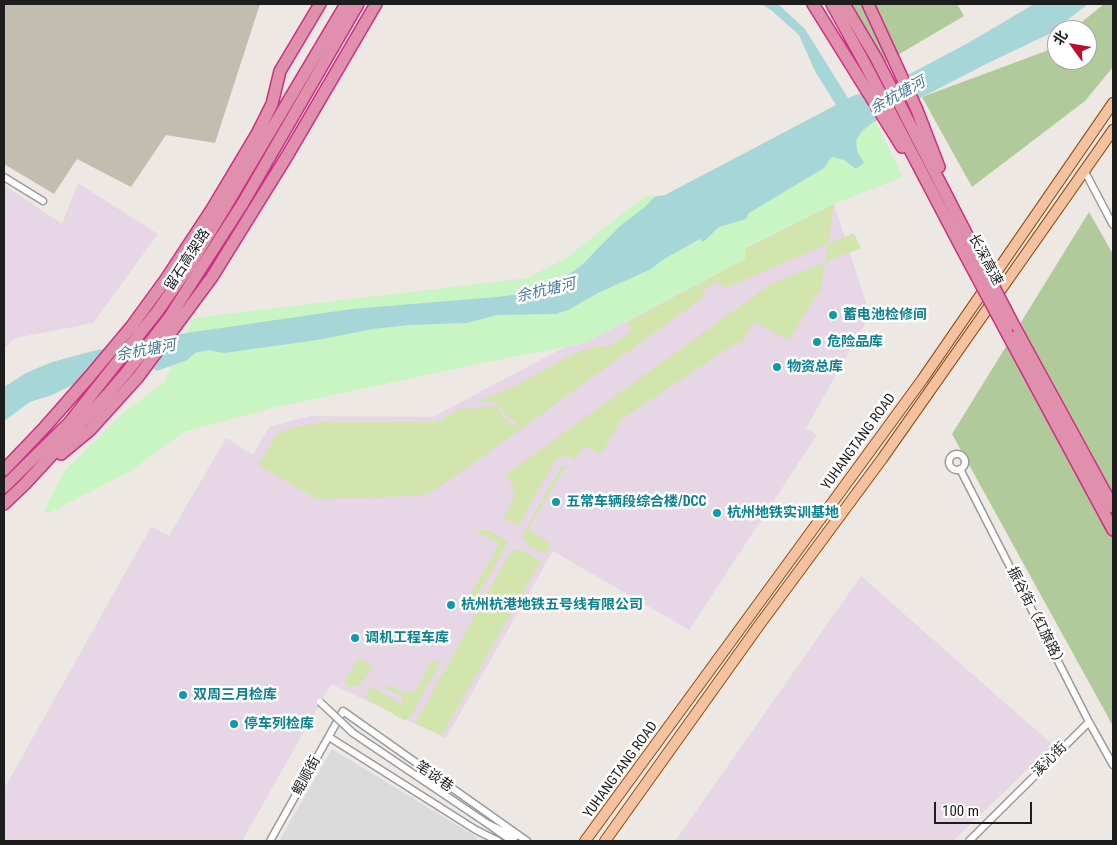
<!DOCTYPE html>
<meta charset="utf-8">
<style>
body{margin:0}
#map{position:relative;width:1117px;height:845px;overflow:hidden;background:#eee8e4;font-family:"Roboto Condensed","Noto Sans SC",sans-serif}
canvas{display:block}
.frame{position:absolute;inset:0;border:5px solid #1d1d1d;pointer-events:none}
.north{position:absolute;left:1047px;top:20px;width:50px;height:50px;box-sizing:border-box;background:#fff;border:1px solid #a5a5a5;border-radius:50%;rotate:302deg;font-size:14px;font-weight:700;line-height:20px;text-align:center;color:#1d1d1d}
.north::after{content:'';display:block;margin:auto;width:18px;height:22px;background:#bc0e2d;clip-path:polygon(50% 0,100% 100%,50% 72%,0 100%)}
.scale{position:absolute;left:934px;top:802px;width:98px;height:22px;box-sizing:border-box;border:2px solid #1d1d1d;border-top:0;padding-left:6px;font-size:15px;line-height:18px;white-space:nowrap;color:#1d1d1d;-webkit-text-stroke:4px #fff;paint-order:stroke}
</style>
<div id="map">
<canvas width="1117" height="845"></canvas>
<div class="frame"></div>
<div class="north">北</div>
<div class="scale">100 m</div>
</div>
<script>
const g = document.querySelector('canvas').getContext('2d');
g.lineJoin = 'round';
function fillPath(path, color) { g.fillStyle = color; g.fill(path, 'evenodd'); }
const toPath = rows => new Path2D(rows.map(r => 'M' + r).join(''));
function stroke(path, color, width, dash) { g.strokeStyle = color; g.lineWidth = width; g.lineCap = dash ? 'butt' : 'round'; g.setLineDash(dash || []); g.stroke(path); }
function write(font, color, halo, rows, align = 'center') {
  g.font = font + ' "Roboto Condensed","Noto Sans SC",sans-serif'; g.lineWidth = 5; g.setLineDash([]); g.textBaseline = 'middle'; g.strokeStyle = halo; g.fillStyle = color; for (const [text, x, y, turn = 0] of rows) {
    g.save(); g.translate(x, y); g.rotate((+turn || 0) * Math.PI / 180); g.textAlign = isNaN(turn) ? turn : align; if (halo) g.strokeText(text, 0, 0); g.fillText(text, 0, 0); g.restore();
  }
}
const residential = toPath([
 [332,749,478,838,476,841,279,841]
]);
const industrial = toPath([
 [78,183,158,234,93,323,16,338,4,348,4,185,62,224],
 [834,204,870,315,806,428,817,435,689,630,553,551,446,738,331,684,242,841,4,841,4,789,151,527,169,536,226,438,253,455,269,427,310,416,433,417,563,348,585,343,745,259,746,248],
 [861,576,1053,745,953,841,675,841]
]);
const construction = toPath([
 [4,4,260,4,215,143,166,135,131,187,77,159,54,194,4,164]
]);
const grass = toPath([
 [834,204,828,244,854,233,861,248,825,262,821,288,789,340,760,325,758,321,752,325,741,343,736,343,623,418,600,455,584,445,575,460,568,456,560,457,555,461,518,526,503,517,515,496,511,487,513,485,505,475,771,284,825,262,828,244,725,288,718,282,702,290,705,296,464,470,435,490,426,494,415,496,317,499,258,465,277,433,300,426,324,422,437,422,463,407,473,409,490,406,496,407,507,421,514,425,518,422,509,418,495,403,486,401,473,403,511,388,575,353,598,346,608,347,631,332,628,322,745,259,746,248],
 [564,465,566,466,528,529,551,544,545,554,528,545,522,536,560,468],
 [474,530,488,530,507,541,508,543,473,603,467,600,499,544],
 [514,550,522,550,541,561,442,735,415,724,509,554],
 [359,658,373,666,360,685,349,687,345,684,348,676],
 [432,660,440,663,410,717,406,720,403,720,365,697,371,687,401,704,404,698,385,688,388,684,406,694,410,689,415,692]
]);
const forest = toPath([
 [846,4,957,4,964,16,879,66],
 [1104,4,1113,4,1113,67,1085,101,972,187,922,97,1046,51,1057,42,1057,60,1087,60,1087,30,1072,30],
 [1089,212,1113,254,1113,726,952,434]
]);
const park = toPath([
 [861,92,903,177,834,204,746,247,745,259,585,343,492,361,272,408,184,432,129,472,49,513,44,511,64,471,124,412,164,383,193,318,527,278,565,259,645,196,665,195]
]);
const water = toPath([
 [761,4,778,4,805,29,848,98,904,77,968,43,1034,4,1088,4,1049,34,986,64,872,123,862,131,856,141,857,151,864,163,856,169,844,160,832,157,829,160,824,168,749,213,746,219,719,227,703,242,700,239,664,259,651,269,598,293,568,310,556,314,497,315,467,323,409,325,373,329,317,340,224,353,209,350,195,353,187,360,157,371,147,364,128,361,112,365,102,377,78,382,52,395,30,402,4,421,4,387,26,373,52,362,89,352,131,342,193,332,352,309,497,297,529,293,562,279,582,265,620,226,645,207,654,197,665,195,836,105,815,71,799,35,771,10]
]);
const street = toPath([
 [1084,170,1113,225],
 [4,177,43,201],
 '949 462a8 8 0 1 1 16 0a8 8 0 1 1-16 0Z',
 [960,469,1089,722,1113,765],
 [329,737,476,830,498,841],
 [270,841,343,711,527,841],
 [512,841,488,824,515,837],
 [969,841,1089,722]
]);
const primary = toPath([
 [585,841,922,380,1113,103],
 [605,841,760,624,882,459,1113,130]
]);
const highway = toPath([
 [813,4,902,147],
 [832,4,865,64,962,249],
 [844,4,876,58,970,241],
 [868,4,917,110,939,167],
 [1013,324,1113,507],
 [1008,335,1113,530],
 [61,454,90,430,138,377,212,277,287,156,376,4],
 [4,470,45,427,90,376,131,327,166,279,212,209,258,132,272,104,280,71,320,4],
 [4,487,69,423,157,312,190,265,223,211,346,4],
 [4,504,25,484,107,395,126,373,169,318,243,203,358,4]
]);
const streetBridge = toPath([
 [320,702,353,733,488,824]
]);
const highwayBridge = toPath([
 [970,241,1013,324],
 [962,249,1008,335]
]);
const markers = [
 [833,315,5,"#0f9aa8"],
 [817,342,5,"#0f9aa8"],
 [777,367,5,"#0f9aa8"],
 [556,502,5,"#0f9aa8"],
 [717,513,5,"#0f9aa8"],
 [451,605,5,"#0f9aa8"],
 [355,638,5,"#0f9aa8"],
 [183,695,5,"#0f9aa8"],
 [234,724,5,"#0f9aa8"]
];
const streetNames = [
 ["留石高架路",188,260,-57],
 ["长深高速",985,260,62],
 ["YUHANGTANG ROAD",859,442,-54],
 ["振谷街（红旗路）",1036,618,63],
 ["溪沁街",1050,760,-45],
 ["YUHANGTANG ROAD",621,770,-54],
 ["鲲顺街",307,776,-61],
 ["笔谈巷",434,777,35]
];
const cultureNames = [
 ["蓄电池检修间",843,315],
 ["危险品库",827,342],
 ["物资总库",787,367],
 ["五常车辆段综合楼/DCC",566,502],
 ["杭州地铁实训基地",727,513],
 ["杭州杭港地铁五号线有限公司",461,605],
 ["调机工程车库",365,638],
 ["双周三月检库",193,695],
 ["停车列检库",244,724]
];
const waterNames = [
 ["余杭塘河",898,96,-29],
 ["余杭塘河",546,291,-13],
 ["余杭塘河",146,351,-10]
];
fillPath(residential, '#dbdada');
fillPath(industrial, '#e6d6e6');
fillPath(construction, '#c1beb0');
fillPath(grass, '#d2e5ad');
fillPath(forest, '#b1ca9b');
fillPath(park, '#c8f5c3');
fillPath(water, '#a7d6d8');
stroke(street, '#9a9a9a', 9);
stroke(primary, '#8c4a0a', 12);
stroke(highway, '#cc3081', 14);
stroke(street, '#fff', 6);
stroke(primary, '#f5c2a1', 10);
stroke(highway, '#e090ad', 11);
stroke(streetBridge, '#9a9a9a', 9, []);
stroke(highwayBridge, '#cc3081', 14, []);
stroke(streetBridge, '#fff', 6);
stroke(highwayBridge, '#e090ad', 11);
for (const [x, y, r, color] of markers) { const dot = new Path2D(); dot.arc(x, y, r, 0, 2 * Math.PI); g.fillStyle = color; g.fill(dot); stroke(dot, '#fff', 2); }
write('14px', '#1d1d1d', '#fff', streetNames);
write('bold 14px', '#0d838f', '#fff', cultureNames, 'left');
write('italic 15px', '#477890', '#fff', waterNames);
</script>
